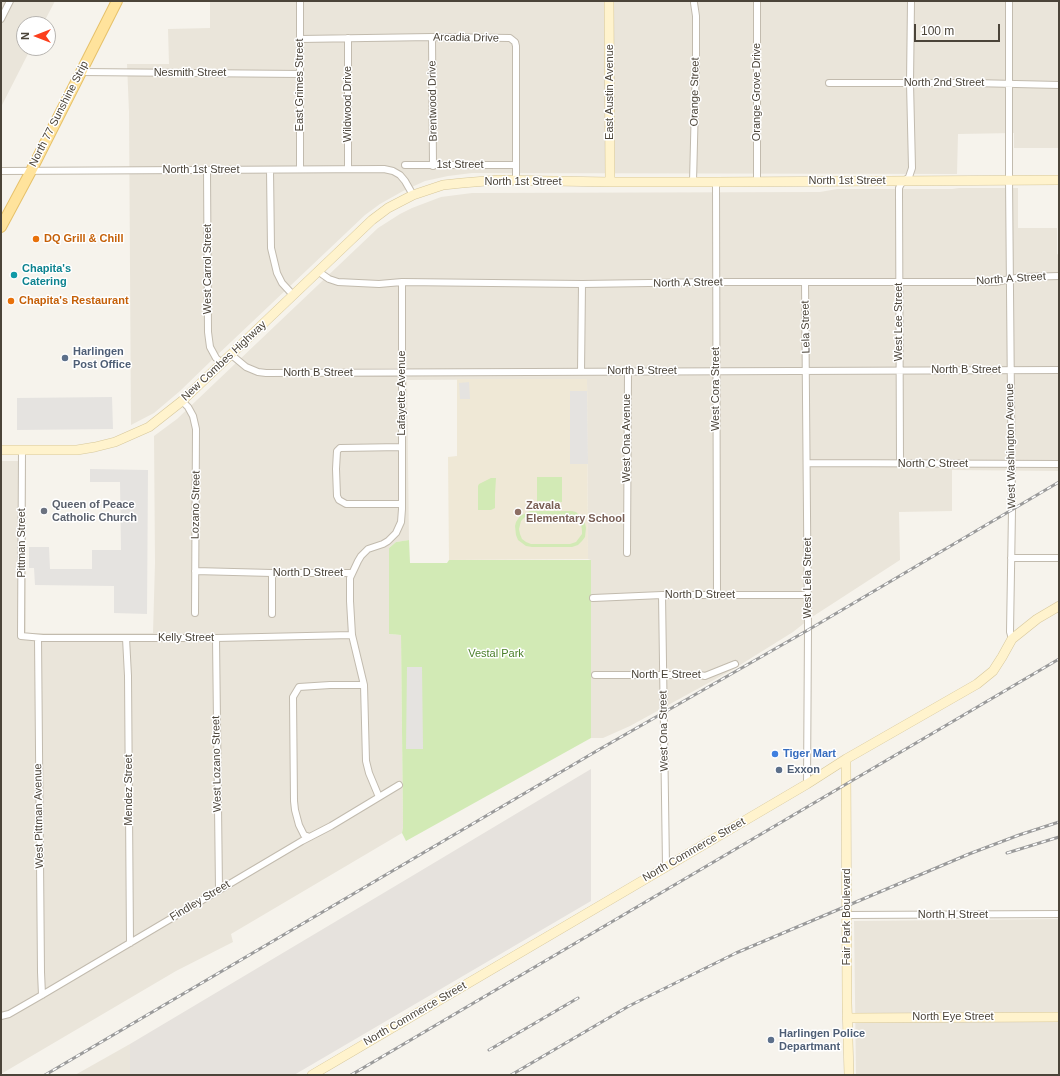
<!DOCTYPE html>
<style>
body{margin:0}
#map{position:relative;width:1060px;height:1076px;overflow:hidden;background:#f6f3ec;font-family:Helvetica,sans-serif}
canvas{display:block}
.frame{position:absolute;inset:0;border:2px solid #4b4439;pointer-events:none}
.north{position:absolute;left:16px;top:16px;width:40px;height:40px;box-sizing:border-box;background:#fff;border:1px solid #b7b4b0;border-radius:50%;rotate:270deg;font-size:11px;font-weight:700;line-height:16px;text-align:center;color:#4b4439}
.north::after{content:'';display:block;margin:auto;width:14px;height:18px;background:#fc3f1d;clip-path:polygon(50% 0,100% 100%,50% 72%,0 100%)}
.scale{position:absolute;left:914px;top:24px;width:86px;height:18px;box-sizing:border-box;border:2px solid #4b4439;border-top:0;padding-left:5px;font-size:12px;line-height:14px;white-space:nowrap;color:#4b4439;-webkit-text-stroke:3px #fff;paint-order:stroke}
</style>
<div id="map">
<canvas width="1060" height="1076"></canvas>
<div class="frame"></div>
<div class="north">N</div>
<div class="scale">100 m</div>
</div>
<script>
const g = document.querySelector('canvas').getContext('2d');
g.lineJoin = 'round';
function fillPath(path, color) { g.fillStyle = color; g.fill(path, 'evenodd'); }
const toPath = rows => new Path2D(rows.map(r => 'M' + r).join(''));
function stroke(path, color, width, dash) { g.strokeStyle = color; g.lineWidth = width; g.lineCap = dash ? 'butt' : 'round'; g.setLineDash(dash || []); g.stroke(path); }
function write(font, color, halo, rows, align = 'center') {
  g.font = font + ' Helvetica,sans-serif'; g.lineWidth = 3; g.setLineDash([]); g.textBaseline = 'middle'; g.strokeStyle = halo; g.fillStyle = color; for (const [text, x, y, turn = 0] of rows) {
    g.save(); g.translate(x, y); g.rotate((+turn || 0) * Math.PI / 180); g.textAlign = isNaN(turn) ? turn : align; if (halo) g.strokeText(text, 0, 0); g.fillText(text, 0, 0); g.restore();
  }
}
const residential = toPath([
 [1,1,55,1,43,24,24,24,24,48,31,48,1,107],
 [210,1,1059,1,1059,148,1014,148,1014,133,958,134,957,174,472,173,448,176,425,181,403,191,380,204,365,215,213,359,180,391,154,413,131,425,129,112,127,64,169,64,168,29,210,28],
 [959,188,1018,188,1018,228,1057,228,1057,254,1059,255,1059,471,952,470,952,511,899,512,900,560,812,617,793,632,732,670,630,726,603,738,591,738,591,560,588,559,587,379,407,380,409,540,396,542,389,548,389,634,401,635,403,827,402,833,231,934,233,942,176,971,1,1074,1,461,26,461,26,633,153,633,155,563,154,436,177,419,378,228,400,214,412,208,441,197,472,193,820,192,837,189,952,189],
 [1059,919,1059,1075,856,1075,854,921],
 [130,1044,130,1075,75,1075]
]);
const industrial = toPath([
 [591,769,591,901,294,1075,130,1075,130,1044,407,879]
]);
const education = toPath([
 [457,379,587,379,588,559,449,560,448,457,457,456]
]);
const green = toPath([
 [537,477,562,477,562,502,537,501],
 [491,478,496,478,495,494,495,508,491,510,478,510,478,486,479,484],
 [530,511,572,511,576,512,583,519,585,523,586,528,585,537,582,541,578,545,572,547,532,547,526,546,518,540,516,535,515,526,516,522,520,516],
 [533,514,570,515,575,516,581,523,582,531,582,534,576,542,570,544,531,544,526,542,522,539,520,534,519,529,521,521,525,517],
 [409,540,410,563,447,563,449,560,591,560,591,738,406,841,402,833,403,827,401,635,389,634,389,548,396,542]
]);
const parking = toPath([
 [469,382,470,399,460,399,459,383],
 [570,391,587,391,588,464,570,464],
 [112,397,113,429,17,430,17,398],
 [90,469,148,470,147,614,114,613,114,586,35,585,34,568,29,568,29,547,49,547,50,569,92,569,92,550,121,550,120,482,90,482],
 [407,667,422,667,423,749,406,749]
]);
const street = toPath([
 [1009,1,1009,180,1012,510,1010,632,1012,639],
 [757,2,757,182],
 [1,19,10,1],
 [432,37,433,166],
 [348,38,348,169],
 [300,39,432,37,510,38,515,42,516,46,516,181],
 [81,72,300,74],
 [829,83,972,83,1059,85],
 [405,165,516,165],
 [300,169,300,1],
 [207,170,208,332,210,347,216,358,222,363],
 [270,170,271,248,277,273,282,283,293,295],
 [1,171,384,169,393,171,400,175,405,181,413,195],
 [693,182,696,63,696,16,694,3],
 [716,182,717,596],
 [319,272,329,279,338,282,379,284,402,282,582,284,716,282,996,282,1010,279,1022,277,1059,276],
 [805,282,808,630,807,784],
 [233,353,234,357,246,367,258,372,266,373,1059,370],
 [581,372,582,284],
 [182,401,188,407,193,416,196,429,195,613],
 [402,447,340,448,337,451,336,469,337,496,339,500,346,504,402,504],
 [22,450,21,636,43,638,216,638,352,635],
 [807,463,1059,464],
 [900,464,899,192,899,188,901,184,909,177,912,168,910,83,911,1],
 [627,553,628,371],
 [1011,558,1059,558],
 [195,571,272,573,352,573],
 [272,573,272,614],
 [662,595,666,866],
 [593,598,662,595,808,595],
 [38,638,41,972,42,995],
 [126,638,128,676,130,943],
 [216,638,219,890],
 [595,675,700,675,705,676,735,664],
 [379,797,369,773,366,761,364,685,352,635,350,601,350,578,358,561,361,556,368,549,383,544,388,541,396,533,401,522,402,509,402,282],
 [310,837,304,835,299,825,295,810,294,801,293,697,299,687,330,685,364,685],
 [847,915,1059,914],
 [1,1016,9,1014,42,995,302,841,331,826,399,785]
]);
const secondary = toPath([
 [609,1,610,182],
 [1,450,77,450,95,447,115,442,149,427,182,401,372,220,388,208,413,195,443,185,462,183,498,180,610,182,716,182,1059,180],
 [846,759,847,1003,849,1075],
 [847,1018,1059,1017],
 [312,1075,807,784,846,759,977,684,993,671,1002,657,1012,639,1037,619,1059,606]
]);
const primary = toPath([
 [1,227,31,171,117,1]
]);
const rail = toPath([
 [1007,853,1059,837],
 [489,1050,578,998],
 [45,1075,600,749,808,630,1059,482],
 [351,1075,1059,659],
 [511,1075,629,1006,736,953,969,854,1019,835,1059,822]
]);
const markers = [
 [36,239,4,"#e8710a"],
 [14,275,4,"#0f9aa8"],
 [11,301,4,"#e8710a"],
 [65,358,4,"#5c6f8a"],
 [44,511,4,"#6b7280"],
 [518,512,4,"#8d6e63"],
 [775,754,4,"#3f7fe0"],
 [779,770,4,"#5c6f8a"],
 [771,1040,4,"#5c6f8a"]
];
const streetNames = [
 ["Arcadia Drive",466,38,1],
 ["Nesmith Street",190,73],
 ["North 2nd Street",944,83],
 ["East Grimes Street",300,85,-90],
 ["East Austin Avenue",610,92,-90],
 ["Orange Street",695,92,-89],
 ["Orange Grove Drive",757,92,-90],
 ["Brentwood Drive",433,101,-91],
 ["Wildwood Drive",348,104,-90],
 ["North 77 Sunshine Strip",59,114,-63],
 ["1st Street",460,165],
 ["North 1st Street",201,170],
 ["North 1st Street",847,181],
 ["North 1st Street",523,182],
 ["West Carrol Street",208,269,-90],
 ["North A Street",1011,279,-4],
 ["North A Street",688,283,-1],
 ["West Lee Street",899,322,-90],
 ["Lela Street",806,327,-91],
 ["New Combes Highway",224,361,-43],
 ["North B Street",966,370],
 ["North B Street",642,371],
 ["North B Street",318,373],
 ["West Cora Street",716,389,-90],
 ["Lafayette Avenue",402,393,-90],
 ["West Ona Avenue",627,438,-90],
 ["West Washington Avenue",1011,446,-91],
 ["North C Street",933,464],
 ["Lozano Street",196,505,-89],
 ["Pittman Street",22,543,-90],
 ["North D Street",308,573],
 ["West Lela Street",808,578,-90],
 ["North D Street",700,595],
 ["Kelly Street",186,638],
 ["North E Street",666,675],
 ["West Ona Street",664,731,-91],
 ["West Lozano Street",217,764,-91],
 ["Mendez Street",129,790,-90],
 ["West Pittman Avenue",39,816,-91],
 ["North Commerce Street",694,850,-30],
 ["Findley Street",200,901,-31],
 ["North H Street",953,915],
 ["Fair Park Boulevard",847,917,-90],
 ["North Commerce Street",415,1014,-30],
 ["North Eye Street",953,1017]
];
const foodNames = [
 ["DQ Grill & Chill",44,239],
 ["Chapita's Restaurant",19,301]
];
const cultureNames = [
 ["Chapita's",22,269],
 ["Catering",22,282]
];
const serviceNames = [
 ["Harlingen",73,352],
 ["Post Office",73,365],
 ["Exxon",787,770],
 ["Harlingen Police",779,1034],
 ["Departmant",779,1047]
];
const worshipNames = [
 ["Queen of Peace",52,505],
 ["Catholic Church",52,518]
];
const educationNames = [
 ["Zavala",526,506],
 ["Elementary School",526,519]
];
const parkNames = [
 ["Vestal Park",496,654]
];
const shopNames = [
 ["Tiger Mart",783,754]
];
fillPath(residential, '#eae5da');
fillPath(industrial, '#e6e2dd');
fillPath(education, '#efe8d6');
fillPath(green, '#d2eab5');
fillPath(parking, '#e5e3e0');
stroke(street, '#c2bbae', 8);
stroke(secondary, '#d6c79b', 10);
stroke(primary, '#e6c16a', 12);
stroke(street, '#fff', 6);
stroke(secondary, '#fff3cd', 9);
stroke(primary, '#ffe39c', 10);
stroke(rail, '#9a9a9a', 3);
stroke(rail, '#fff', 1.5, [4.5]);
for (const [x, y, r, color] of markers) { const dot = new Path2D(); dot.arc(x, y, r, 0, 2 * Math.PI); g.fillStyle = color; g.fill(dot); stroke(dot, '#fff', 1.5); }
write('11px', '#4b4439', '#fff', streetNames);
write('bold 11px', '#c56008', '#fff', foodNames, 'left');
write('bold 11px', '#0d838f', '#fff', cultureNames, 'left');
write('bold 11px', '#4e5e75', '#fff', serviceNames, 'left');
write('bold 11px', '#5b616d', '#fff', worshipNames, 'left');
write('bold 11px', '#785e54', '#fff', educationNames, 'left');
write('11px', '#4a7f2a', '#fff', parkNames);
write('bold 11px', '#366cbe', '#fff', shopNames, 'left');
</script>
